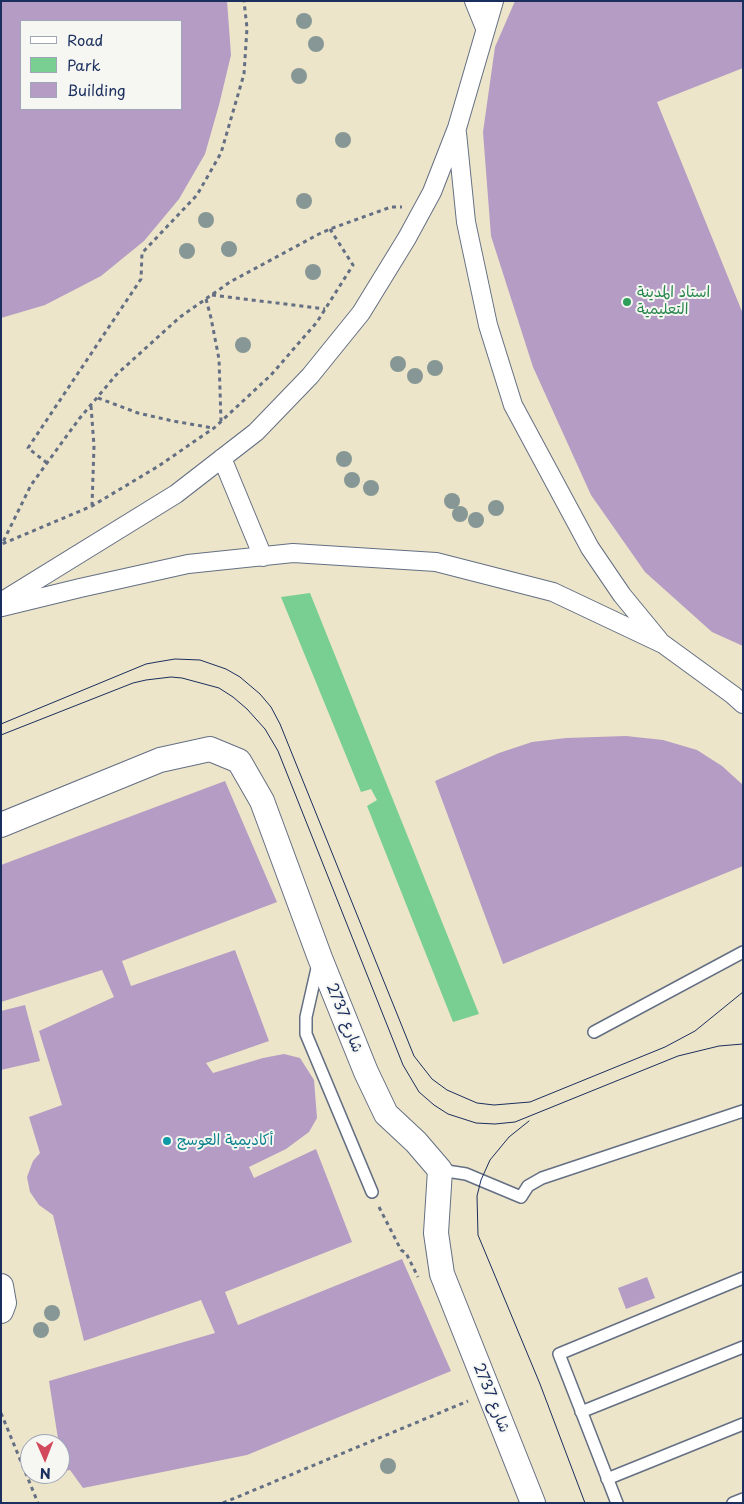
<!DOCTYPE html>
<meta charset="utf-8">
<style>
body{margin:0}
#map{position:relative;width:744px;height:1504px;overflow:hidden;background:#ece5c9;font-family:"Playpen Sans",sans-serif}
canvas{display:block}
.frame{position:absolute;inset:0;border:2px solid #1b2f5e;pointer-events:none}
.legend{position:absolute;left:20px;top:20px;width:162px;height:90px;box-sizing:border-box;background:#f6f6f2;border:1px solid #9ea6b7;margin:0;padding:6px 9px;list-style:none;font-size:15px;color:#1b2f5e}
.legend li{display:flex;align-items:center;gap:10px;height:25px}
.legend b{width:25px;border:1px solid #9ea6b7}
.north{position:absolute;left:20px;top:1434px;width:50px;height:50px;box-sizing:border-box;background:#f6f6f2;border:1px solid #9ea6b7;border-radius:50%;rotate:179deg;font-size:14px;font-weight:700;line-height:20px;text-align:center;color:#1b2f5e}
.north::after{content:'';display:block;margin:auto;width:18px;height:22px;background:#d1495b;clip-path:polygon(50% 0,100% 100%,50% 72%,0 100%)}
</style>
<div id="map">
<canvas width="744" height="1504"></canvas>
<div class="frame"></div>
<ul class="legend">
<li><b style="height:6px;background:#fff"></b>Road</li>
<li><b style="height:14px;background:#79cf92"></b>Park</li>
<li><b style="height:14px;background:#b49cc4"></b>Building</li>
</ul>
<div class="north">N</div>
</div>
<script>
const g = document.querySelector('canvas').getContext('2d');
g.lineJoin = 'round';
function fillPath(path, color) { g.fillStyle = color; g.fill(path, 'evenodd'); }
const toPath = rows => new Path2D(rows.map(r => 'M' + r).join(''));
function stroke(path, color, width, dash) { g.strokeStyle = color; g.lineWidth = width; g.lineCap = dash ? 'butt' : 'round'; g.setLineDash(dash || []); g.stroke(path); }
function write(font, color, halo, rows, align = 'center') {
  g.font = font + ' "Playpen Sans","Playpen Sans Arabic",sans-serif'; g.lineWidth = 4; g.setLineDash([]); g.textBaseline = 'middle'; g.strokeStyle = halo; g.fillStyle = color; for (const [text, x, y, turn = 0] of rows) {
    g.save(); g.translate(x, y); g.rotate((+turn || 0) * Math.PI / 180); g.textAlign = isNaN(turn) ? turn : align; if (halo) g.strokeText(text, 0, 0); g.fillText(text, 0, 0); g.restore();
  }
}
const green = toPath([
 [310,593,479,1014,453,1022,367,806,377,800,371,789,361,792,281,597]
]);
const building = toPath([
 [1,1,227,1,231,55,219,105,205,154,179,199,144,241,101,276,45,305,1,318],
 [21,21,181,21,181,109,21,109],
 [515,1,743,1,743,68,657,102,743,314,743,646,712,632,645,572,591,495,533,367,491,236,483,132,495,47],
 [626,736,663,740,697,750,722,766,743,785,743,866,503,964,435,781,499,753,532,742,566,738],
 [225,781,277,902,122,961,131,986,235,950,269,1041,206,1063,213,1073,263,1058,284,1054,300,1058,314,1080,317,1118,309,1132,286,1149,249,1167,254,1178,316,1149,352,1242,225,1292,238,1325,402,1259,451,1371,247,1455,83,1488,70,1470,63,1471,49,1381,215,1333,201,1300,84,1341,53,1215,39,1205,30,1192,27,1177,33,1161,40,1153,29,1117,62,1105,39,1031,114,997,102,970,1,1002,1,865],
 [25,1005,40,1061,1,1070,1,1011],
 [647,1277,655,1298,626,1309,618,1288]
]);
const path = toPath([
 [330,229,353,265,317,322,271,375,214,428,157,467,92,506,2,544,31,485,79,419,116,375,180,317,230,282,319,234,330,229,391,207,402,207],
 [212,295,325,309],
 [206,299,211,318,219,359,221,421],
 [98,398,138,413,173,421,213,428],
 [91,406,94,446,92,506],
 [47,463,28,448,141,279,142,253,197,195,221,153,244,74,247,28,244,1],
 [379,1207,401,1250,406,1253,418,1277],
 [1,1413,38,1503],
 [223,1503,468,1401]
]);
const service = toPath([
 [318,964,306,1017,306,1034,372,1192],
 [594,1032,743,952],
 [440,1170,466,1174,521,1197,528,1186,542,1178,743,1111],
 [581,1412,743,1347],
 [607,1479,743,1424],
 [617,1503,559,1354,743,1278],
 [733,1503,743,1499]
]);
const pedestrian = toPath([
 [474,1,485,28],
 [457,133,466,222,488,325,513,405,590,548,622,595,659,640],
 [222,458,263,557],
 [1,602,176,494,256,432,310,376,361,313,407,238,432,192,457,128,494,1],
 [2,607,80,588,188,564,293,553,436,562,553,592,663,644,733,695,743,704]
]);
const minor = toPath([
 [1,825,160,760,210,749,239,761,262,801,320,958,366,1072,386,1114,416,1142,440,1170,436,1233,442,1274,533,1503],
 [1,1286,4,1303,1,1311]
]);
const tram = toPath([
 [1,724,146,664,157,662,175,659,200,660,226,669,240,677,260,694,271,707,280,724,414,1056,432,1079,447,1090,477,1103,494,1105,530,1102,665,1047,695,1031,743,992],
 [1,735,133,683,146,680,171,677,182,678,219,688,233,697,247,709,265,729,278,751,403,1065,419,1092,434,1105,448,1114,476,1123,495,1124,515,1122,678,1056,719,1046,743,1044],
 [529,1121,509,1137,490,1160,481,1180,477,1196,478,1235,540,1384,585,1503]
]);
const trees = [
 [304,21],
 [316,44],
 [299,76],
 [343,140],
 [304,201],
 [206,220],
 [229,249],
 [187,251],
 [313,272],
 [243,345],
 [398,364],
 [435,368],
 [415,376],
 [344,459],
 [352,480],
 [371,488],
 [452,501],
 [496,508],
 [460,514],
 [476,520],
 [52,1313],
 [41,1330],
 [388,1466]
];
const markers = [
 [627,302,5,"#2e9e5b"],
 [167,1141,5,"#0f9aa8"]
];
const leisureNames = [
 ["استاد المدينة",637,293],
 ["التعليمية",637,310]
];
const streetNames = [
 ["شارع 2737",344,1018,68],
 ["شارع 2737",491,1398,68]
];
const cultureNames = [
 ["أكاديمية العوسج",177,1141]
];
fillPath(green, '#79cf92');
fillPath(building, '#b49cc4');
stroke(service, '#646f83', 14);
stroke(pedestrian, '#646f83', 20);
stroke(minor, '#646f83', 26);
stroke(path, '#646f83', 3, [4, 4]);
stroke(service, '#fff', 11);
stroke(pedestrian, '#fff', 18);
stroke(minor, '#fff', 24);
stroke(tram, '#1b2f5e', 1);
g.fillStyle = '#869795';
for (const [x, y] of trees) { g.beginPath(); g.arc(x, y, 8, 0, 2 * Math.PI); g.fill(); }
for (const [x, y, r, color] of markers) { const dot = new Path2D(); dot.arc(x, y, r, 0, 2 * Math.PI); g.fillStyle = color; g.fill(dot); stroke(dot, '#f6f6f2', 2); }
write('15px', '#27864d', '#f6f6f2', leisureNames, 'left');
write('15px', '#1b2f5e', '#f6f6f2', streetNames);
write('15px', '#0d838f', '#f6f6f2', cultureNames, 'left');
</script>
